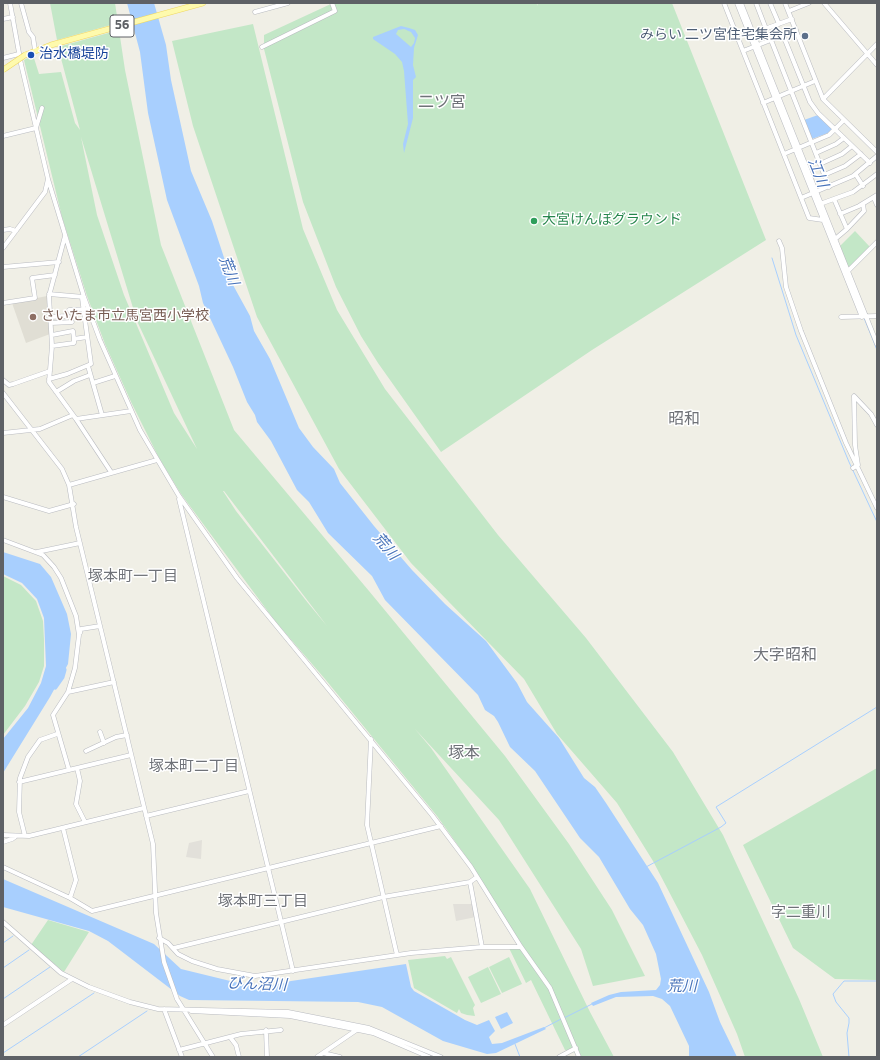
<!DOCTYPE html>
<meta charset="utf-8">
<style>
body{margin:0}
#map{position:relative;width:880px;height:1060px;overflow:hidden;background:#f0efe6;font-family:"Titillium Web",sans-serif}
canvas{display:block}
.frame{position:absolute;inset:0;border:4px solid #5e6166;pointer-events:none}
</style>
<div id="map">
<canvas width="880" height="1060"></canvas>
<div class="frame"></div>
</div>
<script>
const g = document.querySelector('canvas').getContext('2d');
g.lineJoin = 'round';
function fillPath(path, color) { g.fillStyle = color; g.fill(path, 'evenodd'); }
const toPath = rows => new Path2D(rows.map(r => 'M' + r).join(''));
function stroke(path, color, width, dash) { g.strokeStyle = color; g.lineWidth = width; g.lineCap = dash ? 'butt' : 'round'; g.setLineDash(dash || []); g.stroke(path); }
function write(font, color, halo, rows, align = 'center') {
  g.font = font + ' "Titillium Web","Noto Sans JP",sans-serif'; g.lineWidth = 3; g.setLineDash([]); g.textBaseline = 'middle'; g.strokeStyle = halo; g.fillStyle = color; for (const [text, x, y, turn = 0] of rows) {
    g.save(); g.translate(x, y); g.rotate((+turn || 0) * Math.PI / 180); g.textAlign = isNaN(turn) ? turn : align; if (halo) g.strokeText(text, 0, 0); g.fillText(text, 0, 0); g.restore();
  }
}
const industrial = toPath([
 [202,840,201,859,186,857,189,843],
 [453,904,474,904,476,917,456,921]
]);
const education = toPath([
 [47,296,50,334,26,343,12,303]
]);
const green = toPath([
 [50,3,115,3,118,23,57,40],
 [333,3,536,3,538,6,537,3,672,3,766,240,592,350,441,452,378,363,361,336,336,287,303,202,264,49,264,35],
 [253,24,303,229,337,310,385,389,498,535,586,638,673,752,723,835,799,999,823,1057,745,1057,737,1034,702,955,653,861,617,803,557,734,524,679,411,563,339,469,257,317,193,126,172,41],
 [119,30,125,70,161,245,234,430,369,591,505,756,569,844,612,910,645,976,593,986,581,949,499,820,415,729,431,748,530,889,590,1012,614,1057,581,1057,580,1054,565,1050,531,980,526,983,509,948,522,945,467,858,437,816,325,679,275,621,181,494,159,458,132,404,105,344,87,296,62,217,24,60,33,55,39,74,61,72,75,123,80,130,58,47],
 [81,137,137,321,197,449,174,413,124,295,97,215],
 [223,491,224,491,327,626,308,603,236,511],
 [855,231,870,247,848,270,839,247],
 [3,576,21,585,36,601,43,621,44,640,44,666,39,682,25,706,3,735],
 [877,768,877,980,835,979,793,948,743,845],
 [48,920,89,932,64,972,31,945],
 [445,956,447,959,451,957,475,1005,473,1008,475,1016,467,1015,461,1013,459,1009,457,1013,414,988,408,960],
 [509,957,522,984,502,993,489,967],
 [488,967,501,994,481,1003,468,977]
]);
const water = toPath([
 [127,3,154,3,166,45,171,80,191,171,212,221,233,285,250,316,254,331,270,359,299,428,313,447,334,469,340,483,374,526,412,570,445,604,486,641,517,683,527,702,559,738,584,778,595,787,606,803,658,883,709,992,720,1022,737,1057,689,1057,689,1046,670,1006,662,999,653,996,616,997,593,1006,591,1003,609,995,621,992,656,990,660,985,661,979,656,954,643,925,630,909,599,857,580,838,535,771,510,747,498,722,494,716,485,710,478,695,385,600,372,576,328,533,309,502,297,490,271,441,257,422,255,415,247,402,233,367,203,303,199,286,167,200,148,113,140,52],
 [401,26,409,28,415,30,418,35,414,48,413,65,416,77,413,80,413,118,404,153,403,144,408,124,404,71,402,62,395,54,373,39,373,37],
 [404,29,411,32,415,38,414,43,411,47,396,34,398,30],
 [818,115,832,129,828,133,812,139,804,120],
 [3,552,40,564,51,577,67,614,71,634,68,664,50,697,3,773,3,739,28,708,41,683,46,666,44,618,37,599,22,583,3,574],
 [3,879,154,944,181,969,259,988,291,981,406,964,411,987,414,991,465,1020,477,1025,489,1020,495,1031,489,1037,492,1044,502,1043,544,1027,546,1029,496,1053,487,1054,443,1041,382,1007,358,1002,189,1000,180,996,108,941,89,931,3,907],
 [507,1012,513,1023,501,1029,495,1017]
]);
const stream = toPath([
 [772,258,796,335,849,462,877,522],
 [864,318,877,350],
 [646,867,721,827,726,823,716,807,877,707],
 [3,943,13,936],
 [3,968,29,950],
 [3,999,50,967],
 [564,1018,592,1004],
 [544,1028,561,1019],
 [515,1044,520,1057],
 [3,1053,94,993],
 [78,1057,147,1011],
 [849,1057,847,1033,849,1023,849,1018,836,1002,833,994,844,981,877,981]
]);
const river = toPath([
 [55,687,62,677,64,670]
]);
const minor = toPath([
 [21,3,29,32,33,37,35,50],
 [724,3,809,218,823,220],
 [737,3,862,317],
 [741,3,877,344],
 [756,3,766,29],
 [770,3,779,24],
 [785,3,823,99,877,152],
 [824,3,877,65],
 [789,11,809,3],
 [255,12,288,3],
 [3,19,13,17],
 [751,34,792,19],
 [783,35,810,102,818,113,870,163],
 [771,40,829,187],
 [262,47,335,11,332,3],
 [743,51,796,30],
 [3,58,19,54],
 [823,99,877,44],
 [763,103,815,81],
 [3,136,36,128,42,108],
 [816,153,836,144,844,138],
 [784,154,829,135,844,120],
 [820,164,842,154,852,146],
 [824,175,845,166,861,154],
 [856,175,863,186],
 [48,179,84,297,100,340,140,430,179,496,237,578,432,815,471,867,521,947,550,988,579,1057],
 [801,198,853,176,877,156],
 [874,198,877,205],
 [820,204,853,192,877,174],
 [840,214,859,206,877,195],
 [847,229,864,211,863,204],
 [3,230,10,229,16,231],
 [65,236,49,296,52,346,49,382,76,419,111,472],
 [834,240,847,229,834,199],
 [779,241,782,248,786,287,801,331,846,443,877,508],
 [3,248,45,192,48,179,21,64,10,3],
 [3,267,59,262],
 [847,272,877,242],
 [49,294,84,297],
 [3,303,35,298,32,278,55,275],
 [69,310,86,309],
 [51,317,68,316],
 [841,317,877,316],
 [51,323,72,322],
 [52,335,73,331,74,339,87,337],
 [52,346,74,343,74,339],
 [88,366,102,415],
 [49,379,67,374,91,364,82,298],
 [3,380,9,385,13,384,50,371],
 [93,383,115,376],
 [56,392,74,381,90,375],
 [3,393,62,469,69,485,76,527,153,844,156,913,164,962,177,999,213,1057],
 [854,396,871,414,877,425],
 [76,419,131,411],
 [3,433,40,429,73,415],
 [853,468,858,465,855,445,854,396],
 [69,485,157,460],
 [3,497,49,511,74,504],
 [179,499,293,971],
 [3,540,43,555,54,567,61,578,76,616,79,635,75,668,68,692],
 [37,552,80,543],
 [80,633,81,629,100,626],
 [100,732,104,743],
 [371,739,367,825,397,955],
 [86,751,116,737,127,735],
 [77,768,80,781,76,804,85,822],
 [69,770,53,715,68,692,114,682],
 [19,782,131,755],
 [146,816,249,791],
 [63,828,76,880,70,898],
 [3,835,29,836,144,808],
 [25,836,19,812,20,778,28,757,40,740,57,734],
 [3,842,12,839,15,837],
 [3,867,70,898,92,911,441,826],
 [470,882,482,947],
 [3,922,61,973,89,987,130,1002,158,1009,288,1012,369,1028,441,1057],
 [159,938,168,943,178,954,192,961,217,969,255,976,411,953,482,947,521,947],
 [174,948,383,897,470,882,477,877],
 [164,1009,182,1057],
 [191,1011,290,1016,373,1033,429,1057],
 [3,1025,72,979],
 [266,1030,267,1057],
 [230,1037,236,1045,239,1057],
 [179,1050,241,1034,281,1030],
 [323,1053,340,1057],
 [317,1057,358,1029],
 [559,1057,576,1048]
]);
const major = toPath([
 [25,55,51,45,203,3]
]);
const majorBridge = toPath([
 [3,70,25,55]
]);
const markers = [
 [805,36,4,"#5c6f8a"],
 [31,55,4,"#1a4fb4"],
 [534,221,4,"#2e9e5b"],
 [33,317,4,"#8d6e63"]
];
const shields = [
 [122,26,24]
];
const shieldNames = [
 ["56",122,26]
];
const serviceNames = [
 ["みらい 二ツ宮住宅集会所",797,36]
];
const transitNames = [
 ["治水橋堤防",39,55]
];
const leisureNames = [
 ["大宮けんぽグラウンド",542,221]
];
const educationNames = [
 ["さいたま市立馬宮西小学校",41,317]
];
const waterNames = [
 ["江川",817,173,68],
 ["荒川",228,271,69],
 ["荒川",385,547,49],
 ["びん沼川",257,985,2],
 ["荒川",682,987]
];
const neighbourhoodNames = [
 ["塚本町一丁目",133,577],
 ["塚本町二丁目",194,767],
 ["塚本町三丁目",263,902],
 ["字二重川",801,913]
];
const quarterNames = [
 ["二ツ宮",442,103],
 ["昭和",684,420],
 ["大字昭和",785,656],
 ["塚本",464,754]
];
fillPath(industrial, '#e2e0da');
fillPath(education, '#e0ded4');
fillPath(green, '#c3e7c7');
fillPath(water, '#a8cffe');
stroke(stream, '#a8cffe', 1);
stroke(river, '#a8cffe', 5);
stroke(minor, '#b9bbc0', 5);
stroke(major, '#efd760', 6);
stroke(minor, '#fff', 4);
stroke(major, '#fefaad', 5);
stroke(majorBridge, '#efd760', 6, []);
stroke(majorBridge, '#fefaad', 5);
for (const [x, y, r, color] of markers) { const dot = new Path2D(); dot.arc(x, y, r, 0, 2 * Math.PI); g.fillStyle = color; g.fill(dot); stroke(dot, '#fff', 1.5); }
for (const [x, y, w] of shields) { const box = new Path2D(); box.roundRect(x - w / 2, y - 11, w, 22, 3); g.fillStyle = '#fff'; g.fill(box); stroke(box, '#5e6166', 1); }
write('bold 13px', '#5e6166', null, shieldNames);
write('14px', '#4e5e75', '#fff', serviceNames, 'right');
write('14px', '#164399', '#fff', transitNames, 'left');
write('14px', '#27864d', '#fff', leisureNames, 'left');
write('14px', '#785e54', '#fff', educationNames, 'left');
write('italic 15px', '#4772b9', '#fff', waterNames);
write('15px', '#6f7278', '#fff', neighbourhoodNames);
write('16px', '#6f7278', '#fff', quarterNames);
</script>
